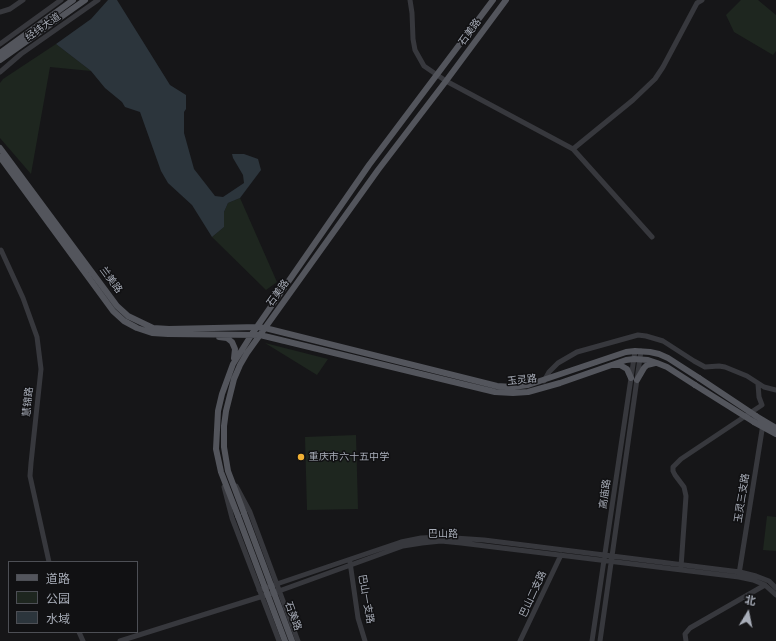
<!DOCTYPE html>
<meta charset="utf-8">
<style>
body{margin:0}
#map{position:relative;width:776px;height:641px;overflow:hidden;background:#161618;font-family:Raleway,"Noto Sans SC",sans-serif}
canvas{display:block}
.legend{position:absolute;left:8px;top:561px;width:130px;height:72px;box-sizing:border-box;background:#111113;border:1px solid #4d4f55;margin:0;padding:5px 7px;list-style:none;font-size:12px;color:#a8adb8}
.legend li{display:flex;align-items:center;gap:8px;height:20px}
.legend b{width:20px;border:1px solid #4d4f55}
.north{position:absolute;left:728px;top:593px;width:40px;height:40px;-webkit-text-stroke:3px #111113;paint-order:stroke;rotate:10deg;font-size:11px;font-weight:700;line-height:16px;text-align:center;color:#a8adb8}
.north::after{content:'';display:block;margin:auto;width:14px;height:18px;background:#a8adb8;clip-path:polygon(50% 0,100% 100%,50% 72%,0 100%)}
</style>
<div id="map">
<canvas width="776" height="641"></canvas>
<ul class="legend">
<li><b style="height:5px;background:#53555c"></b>道路</li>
<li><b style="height:11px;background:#1e261f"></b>公园</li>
<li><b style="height:11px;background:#2c353c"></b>水域</li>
</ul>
<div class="north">北</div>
</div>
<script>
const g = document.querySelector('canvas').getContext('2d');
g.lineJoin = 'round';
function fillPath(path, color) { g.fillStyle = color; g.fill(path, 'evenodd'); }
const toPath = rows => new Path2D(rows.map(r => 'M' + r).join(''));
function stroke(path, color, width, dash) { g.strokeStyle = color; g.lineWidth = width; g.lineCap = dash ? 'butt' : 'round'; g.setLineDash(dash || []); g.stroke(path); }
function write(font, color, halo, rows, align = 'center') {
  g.font = font + ' Raleway,"Noto Sans SC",sans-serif'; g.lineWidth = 3; g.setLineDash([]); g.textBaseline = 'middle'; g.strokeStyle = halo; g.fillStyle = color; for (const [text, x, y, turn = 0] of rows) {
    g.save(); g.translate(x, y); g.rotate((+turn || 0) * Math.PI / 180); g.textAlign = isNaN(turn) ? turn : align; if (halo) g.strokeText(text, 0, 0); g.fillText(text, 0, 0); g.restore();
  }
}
const green = toPath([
 [741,0,758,0,776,15,776,51,773,55,734,32,726,15],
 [56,44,91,71,50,67,31,174,0,138,0,83,3,79],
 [240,198,277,282,266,290,212,237,224,227,224,212,228,203],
 [265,343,328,359,317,375],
 [356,435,358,509,307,510,305,437],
 [767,516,776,517,776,551,763,550]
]);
const water = toPath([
 [108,0,117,0,170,85,186,95,186,109,184,112,184,133,194,169,215,196,223,197,244,183,243,175,233,158,232,154,244,154,258,159,261,170,240,198,228,203,224,212,224,227,212,237,192,205,168,183,161,171,140,112,125,107,122,102,105,88,91,71,56,44,91,19]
]);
const minor = toPath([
 [410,0,412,13,413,39,415,50,424,66,446,81,573,149,652,237],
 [0,12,10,9,23,0],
 [0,44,61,0],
 [0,72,21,54,98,0],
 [573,149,633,100,655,79,663,67,697,3,702,0],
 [1,250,23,298,37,337,41,369,31,463,30,476,49,562],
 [544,381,549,372,558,363,577,352,638,335,646,336,663,341,694,361,705,367,719,366,725,367,747,376,764,387,776,390],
 [236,486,250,512,298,641],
 [224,487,232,518,279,641],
 [350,562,358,618,365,641],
 [681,567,686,496,684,487,675,475,673,471,673,467,681,459,762,405,759,397,758,384],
 [739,574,763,424],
 [259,590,401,542,421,538,440,537,484,540,740,572,756,576,769,581,776,588],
 [79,632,83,641],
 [120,641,279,591,403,546,422,543,441,541,461,543,739,577,753,580,765,585,776,595],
 [520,641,561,555],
 [592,641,635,351],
 [600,641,641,351],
 [686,641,685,634,690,628,765,585]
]);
const major = toPath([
 [0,53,73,0],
 [0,60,85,0],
 [0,148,117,306,128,316,153,328,169,329,258,327,265,328,497,386,513,387,528,385,626,352,635,351,650,352,659,354,668,358,699,378],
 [0,157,113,311,124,321,137,328,152,333,168,334,260,335,495,392,513,393,528,392,560,383,626,360,634,359,648,360,657,363,667,367,695,385],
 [219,337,227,338,232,342,235,349,234,358],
 [613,365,620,365,627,369,631,378],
 [637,380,644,368,647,365,655,363],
 [756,416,776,428],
 [754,422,776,434],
 [244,513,228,471,224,447,224,426,226,411,234,379,240,365,247,353,378,170,446,81,506,0],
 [238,516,221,472,216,449,218,411,222,394,233,364,252,334,369,165,493,0]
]);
const majorBridge = toPath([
 [699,378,756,416],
 [695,385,754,422],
 [244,513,292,641],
 [238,516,285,641]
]);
const markers = [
 [301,457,4,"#f2b134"]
];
const streetNames = [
 ["经纬大道",43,27,-35],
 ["石美路",470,32,-54],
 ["兰美路",111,280,53],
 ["石美路",278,293,-54],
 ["玉灵路",522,380,-6],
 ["慧锦路",28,402,-84],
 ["高庙路",605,494,-82],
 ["玉灵三支路",742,498,-81],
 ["巴山路",443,534],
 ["巴山二支路",533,594,-65],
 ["巴山一支路",366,599,80],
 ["石美路",293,616,70]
];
const poiNames = [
 ["重庆市六十五中学",309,457]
];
fillPath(green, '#1e261f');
fillPath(water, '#2c353c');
stroke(minor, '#37383d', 5);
stroke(major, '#53555c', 6);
stroke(majorBridge, '#53555c', 6);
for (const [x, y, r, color] of markers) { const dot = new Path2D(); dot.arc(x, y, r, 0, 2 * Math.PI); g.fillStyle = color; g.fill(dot); stroke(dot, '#111113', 1.5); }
write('10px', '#a8adb8', '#111113', streetNames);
write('10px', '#a8adb8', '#111113', poiNames, 'left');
</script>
